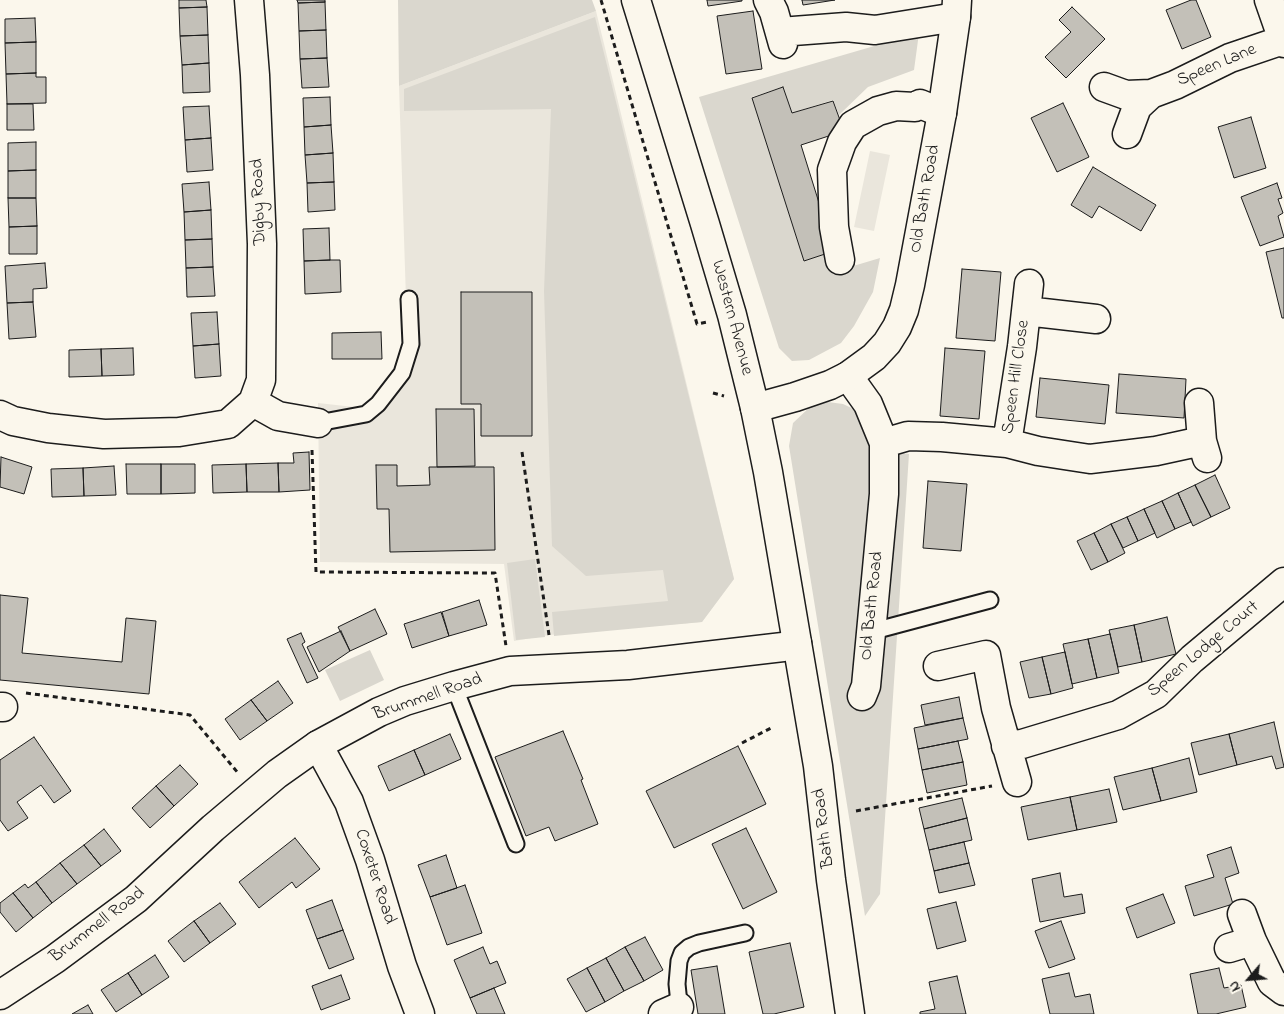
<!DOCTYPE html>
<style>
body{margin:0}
#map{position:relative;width:1284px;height:1014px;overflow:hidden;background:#fbf7ec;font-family:"Indie Flower",sans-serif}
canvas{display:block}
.north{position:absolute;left:1224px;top:954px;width:50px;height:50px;-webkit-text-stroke:4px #fbf7ec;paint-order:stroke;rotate:243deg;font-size:14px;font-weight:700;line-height:20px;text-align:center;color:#1c1c1c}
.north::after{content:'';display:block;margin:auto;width:18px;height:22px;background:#1c1c1c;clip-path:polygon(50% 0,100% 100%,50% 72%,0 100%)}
</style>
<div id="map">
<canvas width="1284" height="1014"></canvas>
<div class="north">N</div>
</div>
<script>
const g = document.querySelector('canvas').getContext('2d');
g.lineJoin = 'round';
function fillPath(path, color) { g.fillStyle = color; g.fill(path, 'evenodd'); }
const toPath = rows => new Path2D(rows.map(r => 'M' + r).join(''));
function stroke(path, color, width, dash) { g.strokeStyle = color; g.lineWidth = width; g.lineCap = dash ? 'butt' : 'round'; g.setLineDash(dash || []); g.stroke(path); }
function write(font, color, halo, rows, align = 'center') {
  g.font = font + ' "Indie Flower",sans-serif'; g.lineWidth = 4; g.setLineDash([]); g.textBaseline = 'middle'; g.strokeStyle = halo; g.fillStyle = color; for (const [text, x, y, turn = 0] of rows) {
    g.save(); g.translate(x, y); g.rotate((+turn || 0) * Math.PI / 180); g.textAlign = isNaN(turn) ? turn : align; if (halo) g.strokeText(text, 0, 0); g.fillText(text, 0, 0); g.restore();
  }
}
const built = toPath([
 [596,11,734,579,702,622,549,635,514,641,504,564,320,562,318,403,363,408,391,387,408,360,399,86],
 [870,151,890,155,874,231,854,227]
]);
const green = toPath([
 [398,0,592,0,596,11,399,86],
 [595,17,734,579,702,622,554,636,552,612,668,601,663,570,586,576,552,546,544,291,551,109,404,111,404,89],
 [919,33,914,70,868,87,839,115,833,100,792,113,783,87,752,97,804,261,834,251,840,270,880,258,873,292,854,326,841,343,809,360,792,361,779,348,699,97],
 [828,402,843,404,860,412,879,450,909,454,880,894,865,916,789,446,793,423,812,405],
 [535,559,545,637,516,640,507,563],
 [370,650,384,680,340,701,325,670]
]);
const building = toPath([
 [179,0,206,0,207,7,179,8,179,0],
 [297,0,325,0,325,2,298,3,297,0],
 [707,0,742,0,742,1,708,6,707,0],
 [802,0,835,0,803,5,802,0],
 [1191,0,1196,0,1211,37,1182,49,1166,10,1191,0],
 [325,2,326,30,299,31,298,3,325,2],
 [207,7,208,35,180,36,179,8,207,7],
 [1072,7,1105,39,1066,78,1045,57,1071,32,1059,20,1072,7],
 [753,11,762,69,726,74,717,16,753,11],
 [35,18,36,42,5,43,5,19,35,18],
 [326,30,327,58,300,59,299,31,326,30],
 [208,35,209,63,182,65,180,36,208,35],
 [36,42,36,73,6,74,5,43,36,42],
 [327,58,329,87,302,88,300,59,327,58],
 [209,63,210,92,183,93,182,65,209,63],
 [36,73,36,77,46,77,46,103,7,104,6,74,36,73],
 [783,87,792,113,833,101,844,131,801,145,834,251,804,261,752,98,783,87],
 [330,97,331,125,304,127,303,98,330,97],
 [1063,103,1089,157,1057,172,1031,118,1063,103],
 [7,104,33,104,34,130,7,130,7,104],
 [209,106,211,138,185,140,183,107,209,106],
 [1251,117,1266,168,1234,178,1218,127,1251,117],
 [331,125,333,153,305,155,304,127,331,125],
 [211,138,213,170,187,172,185,140,211,138],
 [36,142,36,170,8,171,8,143,36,142],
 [333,153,334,182,307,183,305,155,333,153],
 [1093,167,1156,205,1141,231,1099,206,1092,218,1071,205,1093,167],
 [36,170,36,198,8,198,8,171,36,170],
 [209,182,211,210,184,212,182,184,209,182],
 [334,182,335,210,308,212,307,183,334,182],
 [1277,183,1282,198,1278,199,1283,213,1278,216,1284,237,1260,246,1241,197,1277,183],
 [8,198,36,198,37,226,9,227,8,198],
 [211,210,212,239,185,240,184,212,211,210],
 [37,226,37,254,9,254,9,227,37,226],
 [329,228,330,260,304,261,303,229,329,228],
 [212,239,213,267,186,268,185,240,212,239],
 [1284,248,1284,318,1282,318,1266,252,1284,248],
 [330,260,340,260,341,292,305,294,304,261,330,260],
 [45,263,47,288,33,289,33,302,7,303,5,266,45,263],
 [213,267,215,296,187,297,186,268,213,267],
 [962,269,1001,272,995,341,956,338,962,269],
 [461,292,532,292,532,436,481,436,481,404,461,404,461,292],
 [33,302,36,337,9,339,7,303,33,302],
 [217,312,219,344,193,346,191,313,217,312],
 [381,332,382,359,332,359,332,333,381,332],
 [219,344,221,376,195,378,193,346,219,344],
 [133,348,134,375,102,376,101,349,133,348],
 [945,348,985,351,979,419,940,416,945,348],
 [101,349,102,376,69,377,69,350,101,349],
 [1119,374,1186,379,1184,418,1116,413,1119,374],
 [1040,378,1109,385,1105,424,1036,417,1040,378],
 [436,409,474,409,475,466,437,467,436,409],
 [309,452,310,490,279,492,278,463,294,463,293,453,309,452],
 [1,457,32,467,24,494,0,487,1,457],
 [278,463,279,492,247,492,246,464,278,463],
 [126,464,161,464,161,494,127,494,126,464],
 [161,464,195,464,195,493,161,494,161,464],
 [246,464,247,492,213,493,212,465,246,464],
 [376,465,397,465,397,486,430,485,429,467,494,467,495,550,390,552,389,509,377,509,376,465],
 [114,466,116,495,84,496,83,468,114,466],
 [83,468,84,496,52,497,51,469,83,468],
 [1215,475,1230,508,1211,517,1195,485,1215,475],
 [928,481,967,484,961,551,923,548,928,481],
 [1195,485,1211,517,1193,526,1178,493,1195,485],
 [1178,493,1191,522,1175,529,1162,501,1178,493],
 [1162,501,1175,529,1157,538,1144,509,1162,501],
 [1144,509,1155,533,1138,541,1127,517,1144,509],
 [1127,517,1138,541,1123,548,1111,524,1127,517],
 [1111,524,1125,553,1108,562,1094,533,1111,524],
 [1094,533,1108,562,1091,570,1077,541,1094,533],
 [0,595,28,598,22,653,122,662,126,618,156,621,149,694,0,680,0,595],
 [479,600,487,625,449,636,442,612,479,600],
 [375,609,387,634,350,651,338,627,375,609],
 [441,612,449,636,412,648,404,624,441,612],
 [1167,617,1176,654,1142,662,1134,625,1167,617],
 [1134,625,1142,662,1118,667,1109,630,1134,625],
 [341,631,350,651,319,672,307,647,341,631],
 [301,633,305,642,302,644,318,678,307,683,287,639,301,633],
 [1110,634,1119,673,1097,678,1088,639,1110,634],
 [1088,639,1097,678,1072,684,1063,644,1088,639],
 [1065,652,1073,688,1051,694,1042,657,1065,652],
 [1042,657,1051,694,1029,698,1020,662,1042,657],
 [278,681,293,703,267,721,251,700,278,681],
 [959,697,963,718,925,725,921,705,959,697],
 [251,700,267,721,240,740,225,719,251,700],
 [963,718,968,739,918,749,914,728,963,718],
 [1274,722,1284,767,1276,769,1272,756,1237,765,1229,734,1274,722],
 [563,731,583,779,581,780,598,824,555,841,549,827,526,836,495,757,563,731],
 [450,734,461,759,425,775,414,750,450,734],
 [1229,734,1237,765,1199,775,1191,743,1229,734],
 [34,737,71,791,54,803,41,785,17,802,28,818,8,831,0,820,0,760,34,737],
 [958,741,963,762,922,770,918,749,958,741],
 [738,746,766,804,674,848,646,791,738,746],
 [414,750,425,775,389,791,378,766,414,750],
 [1189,758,1197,792,1161,801,1152,768,1189,758],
 [963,762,967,785,927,793,922,770,963,762],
 [180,765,198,784,174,806,156,786,180,765],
 [1152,768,1161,801,1123,810,1114,777,1152,768],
 [156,786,174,806,150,828,132,808,156,786],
 [1109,789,1117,822,1077,830,1070,797,1109,789],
 [1070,797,1077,830,1028,840,1021,807,1070,797],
 [962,798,967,818,924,829,919,808,962,798],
 [967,818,972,840,929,850,924,829,967,818],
 [746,828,777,892,743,909,712,844,746,828],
 [104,829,121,851,101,866,84,845,104,829],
 [295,838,320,869,296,888,292,882,259,908,239,882,295,838],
 [964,842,969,863,934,871,929,850,964,842],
 [84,845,101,866,77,884,60,863,84,845],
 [1231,847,1239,873,1225,878,1233,904,1194,916,1185,886,1214,877,1207,855,1231,847],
 [446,855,457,888,430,897,418,865,446,855],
 [60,863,77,884,52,903,36,882,60,863],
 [969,863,975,885,939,893,934,871,969,863],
 [1060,873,1064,897,1082,894,1085,913,1040,922,1032,879,1060,873],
 [36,882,52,903,33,918,13,893,25,884,28,888,36,882],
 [465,885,482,933,447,945,430,897,465,885],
 [13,893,33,918,16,932,0,912,0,903,13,893],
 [1163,894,1175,923,1137,938,1126,908,1163,894],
 [332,900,343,930,317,939,306,910,332,900],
 [956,902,966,941,937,949,927,909,956,902],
 [220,903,236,924,210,943,194,921,220,903],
 [194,921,210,943,184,962,168,941,194,921],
 [1061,921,1075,959,1049,968,1035,931,1061,921],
 [343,930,354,959,329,969,317,939,343,930],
 [645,937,663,970,644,981,625,947,645,937],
 [790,943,804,1007,774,1014,763,1014,749,952,790,943],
 [483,947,490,964,497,961,506,983,470,998,454,960,483,947],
 [625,947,644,981,624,991,606,958,625,947],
 [155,955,169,977,142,995,128,973,155,955],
 [606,958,624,991,605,1002,587,968,606,958],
 [717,966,725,1014,698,1014,691,970,717,966],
 [587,968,605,1002,586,1012,567,979,587,968],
 [1219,968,1224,988,1241,985,1246,1007,1216,1014,1198,1014,1190,974,1219,968],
 [128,973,142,995,116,1012,101,990,128,973],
 [1069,973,1075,997,1090,994,1094,1014,1050,1014,1042,979,1069,973],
 [341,975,350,999,321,1010,312,986,341,975],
 [957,976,966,1014,920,1014,920,1012,935,1009,929,982,957,976],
 [494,988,505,1014,477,1014,470,998,494,988],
 [88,1005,93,1014,72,1014,88,1005]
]);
const path = toPath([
 [601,0,697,324,707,322],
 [713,393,724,396],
 [312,450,316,572,495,573,506,646],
 [522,452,549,635],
 [26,693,190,715,238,773],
 [742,743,771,728],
 [856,811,992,786]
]);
const lane = toPath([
 [318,423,366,414,378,404,402,373,411,344,409,299],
 [870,632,990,600],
 [454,686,516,844],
 [680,1013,677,984,679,961,682,953,689,947,699,943,745,933]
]);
const street = toPath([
 [768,0,774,12,783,44],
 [1269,0,1284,43],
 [780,32,846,27,875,30,956,17],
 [1104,87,1126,95,1151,94,1175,85,1230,58,1283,40],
 [1127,134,1137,107,1151,94],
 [840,260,834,227,832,170,842,142,853,125,878,111,896,106,915,107,920,104,942,113],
 [1026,311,1096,319],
 [848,376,868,404,884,443,884,494,866,686,862,696],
 [253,402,278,416,318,423],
 [1199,403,1202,441,1207,458],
 [0,415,13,421,48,428,104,434,179,432,228,424,253,402,261,380,262,244,255,75,249,0],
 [884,443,908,436,942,437,1007,443,1038,451,1090,459,1156,451,1202,441],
 [1007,443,1022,347,1029,284],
 [938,666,986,655,996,708,1017,782],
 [0,707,3,707],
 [318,745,349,802,370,860,402,966,420,1014],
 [1006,746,1022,744,1118,715,1156,694,1192,659,1284,582],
 [1242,914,1252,941,1272,982,1284,991],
 [1229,948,1252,941],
 [663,1014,679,1007]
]);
const secondary = toPath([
 [755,408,795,397,830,385,848,376,874,357,887,343,897,327,904,310,910,285,942,113,956,17,957,0],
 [0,995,55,959,136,899,213,828,277,774,318,745,379,712,405,701,454,686,510,671,628,665,783,647,797,643]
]);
const primary = toPath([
 [636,0,705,224,732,315,755,408,768,472,818,766,831,880,850,1014]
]);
const streetNames = [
 ["Speen Lane",1217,66,-23],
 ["Old Bath Road",926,199,-80],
 ["Digby Road",260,202,-92],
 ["Western Avenue",731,318,75],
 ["Speen Hill Close",1017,377,-82],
 ["Old Bath Road",873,606,-84],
 ["Speen Lodge Court",1204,650,-40],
 ["Brummell Road",428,698,-19],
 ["Bath Road",825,828,-97],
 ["Coxeter Road",374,877,72],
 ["Brummell Road",98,926,-37]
];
fillPath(built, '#eae6dc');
fillPath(green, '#dad7ce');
fillPath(building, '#c3c0b8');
stroke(building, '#1c1c1c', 1);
stroke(lane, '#1c1c1c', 19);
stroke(street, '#1c1c1c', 31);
stroke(secondary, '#1c1c1c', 31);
stroke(primary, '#1c1c1c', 31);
stroke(path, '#1c1c1c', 3, [5, 4]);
stroke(lane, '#fbf7ec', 15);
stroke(street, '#fbf7ec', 28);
stroke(secondary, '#fbf7ec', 28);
stroke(primary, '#fbf7ec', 28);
write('18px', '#1c1c1c', '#fbf7ec', streetNames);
</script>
